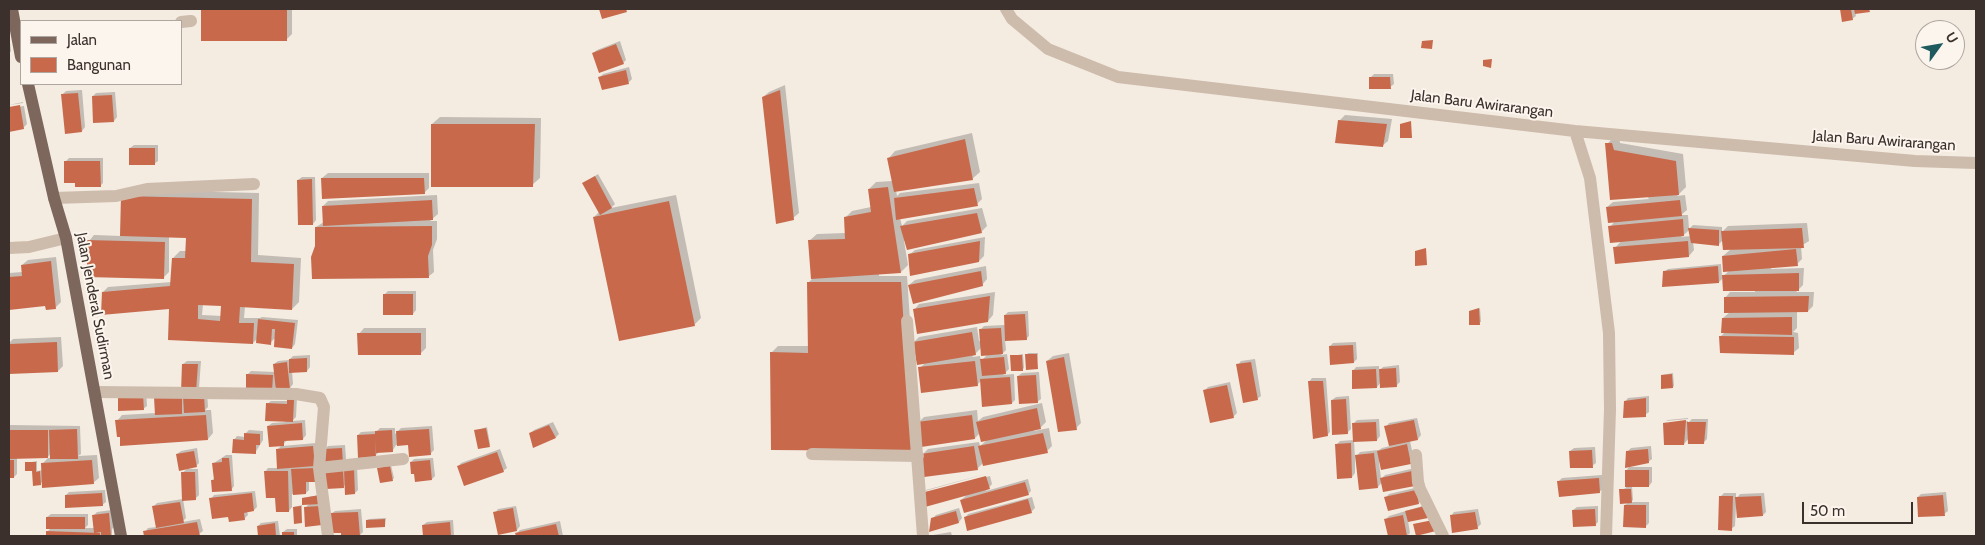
<!DOCTYPE html>
<style>
body{margin:0}
#map{position:relative;width:1985px;height:545px;overflow:hidden;background:#f4ebe1;font-family:Cabin,sans-serif}
canvas{display:block}
.frame{position:absolute;inset:0;border:10px solid #3b302b;pointer-events:none}
.legend{position:absolute;left:20px;top:20px;width:162px;height:65px;box-sizing:border-box;background:#fbf5ee;border:1px solid #aea6a0;margin:0;padding:6px 9px;list-style:none;font-size:15px;color:#3b302b}
.legend li{display:flex;align-items:center;gap:10px;height:25px}
.legend b{width:25px;border:1px solid #aea6a0}
.north{position:absolute;left:1915px;top:20px;width:50px;height:50px;box-sizing:border-box;background:#fbf5ee;border:1px solid #aea6a0;border-radius:50%;rotate:58deg;font-size:14px;font-weight:700;line-height:20px;text-align:center;color:#3b302b}
.north::after{content:'';display:block;margin:auto;width:18px;height:22px;background:#1f5a5e;clip-path:polygon(50% 0,100% 100%,50% 72%,0 100%)}
.scale{position:absolute;left:1802px;top:502px;width:111px;height:22px;box-sizing:border-box;border:2px solid #3b302b;border-top:0;padding-left:6px;font-size:15px;line-height:18px;white-space:nowrap;color:#3b302b;-webkit-text-stroke:4px #fbf5ee;paint-order:stroke}
</style>
<div id="map">
<canvas width="1985" height="545"></canvas>
<div class="frame"></div>
<ul class="legend">
<li><b style="height:6px;background:#7d675c"></b>Jalan</li>
<li><b style="height:14px;background:#c8694b"></b>Bangunan</li>
</ul>
<div class="north">U</div>
<div class="scale">50 m</div>
</div>
<script>
const g = document.querySelector('canvas').getContext('2d');
g.lineJoin = 'round';
function fillPath(path, color) { g.fillStyle = color; g.fill(path, 'evenodd'); }
const toPath = rows => new Path2D(rows.map(r => 'M' + r).join(''));
function stroke(path, color, width, dash) { g.strokeStyle = color; g.lineWidth = width; g.lineCap = dash ? 'butt' : 'round'; g.setLineDash(dash || []); g.stroke(path); }
function write(font, color, halo, rows, align = 'center') {
  g.font = font + ' Cabin,sans-serif'; g.lineWidth = 4; g.setLineDash([]); g.textBaseline = 'middle'; g.strokeStyle = halo; g.fillStyle = color; for (const [text, x, y, turn = 0] of rows) {
    g.save(); g.translate(x, y); g.rotate((+turn || 0) * Math.PI / 180); g.textAlign = isNaN(turn) ? turn : align; if (halo) g.strokeText(text, 0, 0); g.fillText(text, 0, 0); g.restore();
  }
}
const shadow = toPath([
 [203,9,292,9,292,34,286,40,203,39],
 [1841,9,1871,9,1855,12,1856,16,1852,19,1843,21],
 [9,34,11,51,9,54],
 [620,41,626,60,623,63,593,53,597,50],
 [629,67,632,79,629,82,603,89,600,77,603,74],
 [1374,74,1393,74,1394,84,1390,87,1370,78],
 [785,85,799,213,793,218,763,97,769,92],
 [82,90,85,127,82,131,62,95,66,91],
 [115,92,117,117,114,121,93,96,96,93],
 [23,102,23,103,9,105],
 [24,106,27,124,23,128,9,130,9,108],
 [1345,115,1392,119,1388,141,1382,146,1339,121],
 [440,117,541,118,540,178,532,185,432,124],
 [972,133,980,172,972,179,896,190,897,196,900,193,979,183,982,199,977,204,900,218,902,226,907,221,982,208,987,226,981,232,904,241,908,265,901,272,879,273,879,276,907,276,917,424,924,417,977,410,978,421,983,417,1042,403,1046,422,1041,427,1034,429,1034,431,1049,428,1052,446,1047,451,983,463,977,469,922,455,928,449,979,442,980,446,987,440,980,433,975,438,922,445,771,353,778,346,809,346,809,282,812,279,809,241,817,234,846,233,845,218,852,211,871,207,869,189,876,182,893,181,888,159,895,151],
 [1619,136,1620,143,1683,154,1686,187,1677,196,1685,195,1687,210,1681,215,1688,215,1689,229,1693,225,1722,227,1722,232,1728,226,1807,223,1809,241,1801,246,1802,259,1797,264,1771,267,1771,269,1804,268,1803,285,1796,292,1814,292,1813,306,1808,311,1797,311,1797,328,1793,332,1798,333,1799,348,1793,353,1721,336,1726,331,1723,318,1730,312,1725,298,1730,292,1755,292,1755,290,1724,277,1719,282,1664,272,1668,269,1721,264,1722,277,1729,271,1723,256,1731,249,1723,240,1718,245,1693,242,1694,250,1689,256,1615,248,1622,240,1610,227,1615,221,1607,207,1613,202,1649,199,1607,144,1614,137],
 [1690,229,1691,236,1681,237,1686,233],
 [134,145,158,145,158,161,154,164,130,148],
 [69,158,103,158,103,183,100,186,76,182,65,162],
 [328,173,429,173,429,188,424,193,322,178],
 [598,174,615,204,611,208,676,195,701,318,694,325,594,217,599,212,584,183],
 [302,177,315,177,316,220,313,224,298,180],
 [129,190,259,193,258,255,301,258,299,302,292,309,245,306,244,318,260,318,262,317,298,320,295,344,292,348,276,337,270,343,257,339,253,343,171,308,103,292,108,287,172,282,173,258,180,251,187,251,187,236,169,236,169,272,163,278,89,241,94,235,121,236,122,197],
 [203,304,224,305,222,316,202,315],
 [437,195,438,214,430,221,437,221,437,239,433,250,434,272,428,277,316,227,324,222,323,206,328,201],
 [985,237,984,256,979,261,909,255,915,250],
 [56,257,61,302,56,307,47,308,46,305,9,309,9,273,23,272,22,265,28,260],
 [986,266,987,279,982,285,909,285,915,280],
 [388,291,416,291,416,310,413,314,384,295],
 [995,292,993,315,988,321,914,310,919,304],
 [1480,308,1481,322,1470,324,1470,312],
 [1028,311,1029,336,1026,339,1005,340,1006,350,1001,355,1007,354,1009,369,1003,375,1014,374,1015,400,1012,403,983,405,981,381,977,385,920,368,925,363,914,342,919,337,977,327,979,341,981,341,980,330,984,326,1005,325,1005,315,1008,312],
 [981,348,988,354,981,361,980,356,972,357],
 [364,328,426,328,426,348,421,353,359,334],
 [61,337,63,366,58,371,9,373,9,343,13,339],
 [1356,342,1357,359,1354,362,1330,346,1333,343],
 [1028,353,1038,353,1037,368,1027,355],
 [1069,353,1081,423,1076,428,1047,361,1053,356],
 [1023,354,1024,368,1022,370,1012,356],
 [310,355,310,367,307,371,292,371,293,384,290,388,277,386,272,391,247,375,251,371,275,372,274,364,278,361,289,360,293,356],
 [1255,359,1261,396,1257,399,1238,365,1241,361],
 [187,361,201,361,199,388,194,393,183,364],
 [1399,365,1400,382,1397,385,1381,382,1377,387,1353,371,1356,367,1379,366,1379,371,1383,367],
 [1039,372,1041,399,1037,402,1018,376,1022,373],
 [1673,373,1674,386,1673,387,1662,375],
 [1312,378,1326,378,1330,432,1327,435,1309,382],
 [1230,382,1237,413,1233,417,1205,390,1208,387],
 [146,391,147,406,143,409,120,410],
 [207,392,208,407,205,410,211,410,213,433,208,439,117,421,122,415,156,413,185,396],
 [1349,396,1351,429,1347,433,1332,400,1336,397],
 [1649,396,1649,412,1645,415,1625,402,1628,398],
 [297,397,296,417,292,421,305,420,306,435,303,439,287,440,282,446,316,443,318,461,309,481,309,490,306,493,292,494,292,507,289,511,277,497,265,472,268,468,279,468,277,450,282,445,268,426,272,423,286,422,267,404,271,401,288,401],
 [1417,418,1421,435,1418,439,1410,441,1414,460,1379,462,1381,479,1385,475,1415,468,1418,481,1382,482,1378,487,1357,458,1355,458,1355,473,1352,477,1337,444,1340,441,1354,440,1353,424,1357,420,1379,419,1380,436,1377,440,1354,441,1355,458,1360,452,1379,450,1382,448,1390,446,1386,427,1389,423],
 [1688,418,1688,419,1666,421,1668,420],
 [1692,419,1708,419,1707,439,1703,443,1689,438,1684,444,1664,424,1666,422,1666,424,1688,421,1688,423],
 [553,422,559,434,556,437,534,447,530,434,534,430],
 [9,425,80,426,81,454,78,456,97,455,99,478,93,483,43,481,40,484,33,470,26,463,37,461,37,471,43,470,42,464,48,458,51,458,51,453,48,457,17,457,17,474,14,477,9,477],
 [432,426,434,450,430,454,409,444,396,445,393,450,379,452,375,456,358,435,361,432,377,431,380,428,395,428,395,434,401,428],
 [487,427,490,444,489,446,475,431],
 [249,430,263,431,263,440,255,453,234,440,237,436,245,437,246,433],
 [345,445,346,459,342,463,325,449,328,446],
 [1651,446,1652,459,1648,462,1627,452,1631,448],
 [1595,447,1596,463,1592,466,1570,451,1574,448],
 [197,448,199,463,196,466,177,454,181,451],
 [500,449,507,468,503,471,458,467,461,463],
 [226,455,232,455,234,486,231,490,212,480,215,478,214,463],
 [433,458,435,476,432,479,411,462,414,459],
 [391,465,394,478,392,480,378,468],
 [357,466,358,490,355,493,346,484,343,487,326,471],
 [1629,467,1652,467,1652,482,1649,486,1632,486,1633,500,1631,502,1649,502,1649,523,1646,526,1625,505,1629,502,1621,490,1626,488,1626,471],
 [187,469,198,469,199,495,195,499,183,499,186,518,182,522,200,519,203,531,199,534,189,536,146,536,145,532,148,528,157,527,153,507,157,503,183,499,182,473],
 [989,473,925,491,926,490],
 [1602,475,1603,489,1599,492,1559,481,1562,478],
 [990,476,992,484,986,491,1028,479,1031,491,1028,494,961,500,968,494,925,494],
 [1419,487,1422,500,1419,503,1386,497,1389,494],
 [105,490,106,502,102,505,66,495,69,492],
 [255,491,257,507,254,510,247,511,248,515,244,519,229,515,211,499,214,495],
 [1946,492,1948,511,1944,514,1918,497,1921,494],
 [1724,493,1736,493,1736,499,1740,494,1764,493,1766,512,1763,515,1736,506,1735,526,1731,529,1721,496],
 [319,495,325,521,305,508,309,504,303,498],
 [1032,497,1035,508,1031,512,965,518,968,514],
 [302,505,302,521,301,522,294,507],
 [1426,505,1427,516,1408,521,1410,533,1407,536,1389,536,1386,519,1389,516],
 [516,506,520,526,517,530,495,513,498,509],
 [1598,506,1598,522,1595,525,1573,510,1577,507],
 [959,508,962,518,959,522,931,530,932,519,936,515],
 [361,509,363,532,359,536,341,536,342,531,331,514,335,511],
 [1478,509,1481,524,1477,528,1451,516,1454,512],
 [112,510,114,527,112,529,112,536,47,536,47,532,51,528,47,517,51,514,88,514,88,525,85,528,95,528,94,515,97,512],
 [386,518,385,526,367,520,369,519],
 [453,520,454,536,424,536,423,525,427,522],
 [278,521,280,536,252,536,259,535,258,526,261,523],
 [560,521,563,536,517,536,516,534,520,530],
 [287,529,297,529,297,536,283,536,283,532],
 [951,532,952,536,932,536,933,535]
]);
const building = toPath([
 [201,9,287,9,287,41,201,41],
 [599,9,626,9,627,12,602,19],
 [1840,9,1851,9,1853,20,1842,22],
 [1854,9,1869,9,1870,12,1855,14],
 [1433,40,1432,49,1421,48,1422,41],
 [616,44,624,64,599,73,592,53],
 [1492,59,1491,68,1483,66,1483,60],
 [626,70,629,84,602,90,598,77],
 [1369,77,1390,77,1391,89,1369,89],
 [780,90,794,220,776,224,762,97],
 [78,93,82,132,65,134,61,94],
 [112,95,114,122,93,123,92,96],
 [20,105,24,129,9,132,9,107],
 [1338,120,1387,124,1383,147,1335,143],
 [1411,121,1412,138,1400,138,1400,124],
 [431,124,535,124,533,187,431,187],
 [965,139,973,180,894,192,887,158],
 [1605,143,1612,143,1614,150,1676,161,1679,195,1610,200],
 [129,148,155,148,155,165,129,165],
 [64,161,100,161,101,187,75,187,75,183,64,183],
 [595,176,612,208,600,215,582,183],
 [321,178,424,178,425,194,322,199],
 [312,179,313,225,298,225,297,180],
 [888,187,901,273,811,279,808,240,845,239,844,217,871,212,868,189],
 [974,188,978,206,896,220,894,198],
 [121,196,252,199,251,262,294,264,292,310,240,307,239,323,254,323,253,344,168,340,169,309,101,315,102,292,170,286,172,258,185,258,186,238,120,236],
 [198,305,221,306,220,321,198,319],
 [432,200,433,220,323,226,322,206],
 [1680,200,1682,216,1608,223,1606,207],
 [669,201,695,326,619,341,593,217],
 [977,213,982,233,907,250,900,226],
 [1683,219,1684,236,1610,243,1608,226],
 [432,226,432,245,428,256,429,278,312,279,311,257,315,246,315,227],
 [1688,228,1719,230,1719,246,1691,243],
 [1802,228,1804,248,1723,250,1721,231],
 [87,240,165,242,164,279,87,277],
 [980,241,979,262,910,276,908,254],
 [1688,241,1689,257,1615,264,1613,247],
 [1426,248,1427,265,1415,266,1415,251],
 [1796,249,1798,266,1723,272,1722,256],
 [51,261,56,309,46,310,45,306,9,310,9,277,22,276,21,265],
 [1718,266,1719,283,1662,287,1663,271],
 [981,271,983,286,913,304,908,285],
 [1799,273,1799,291,1723,291,1722,275],
 [807,282,901,282,912,451,771,450,770,352,808,353],
 [383,294,413,294,413,315,383,315],
 [990,296,988,322,917,334,913,309],
 [1809,296,1808,312,1724,313,1724,297],
 [1479,308,1480,325,1469,325,1469,311],
 [1025,314,1027,340,1005,341,1004,315],
 [1792,317,1792,335,1721,333,1722,318],
 [258,319,295,323,292,349,274,347,275,329,272,329,271,345,256,343],
 [1001,328,1003,354,981,356,979,329],
 [972,332,976,355,917,365,913,342],
 [357,333,421,333,421,355,358,355],
 [1719,336,1794,337,1794,355,1720,353],
 [57,342,58,372,9,374,9,344],
 [1353,345,1354,363,1330,365,1329,346],
 [1025,354,1037,354,1038,369,1026,370],
 [1010,355,1022,355,1023,371,1011,371],
 [1004,357,1006,374,982,376,980,359],
 [1064,357,1077,430,1058,432,1046,361],
 [307,358,307,372,289,373,289,359],
 [975,361,978,386,921,393,918,367],
 [287,362,290,389,276,391,273,364],
 [1251,362,1258,400,1243,403,1236,364],
 [182,364,198,364,196,392,181,392],
 [1396,368,1397,387,1380,388,1379,369],
 [1376,369,1377,388,1352,389,1352,370],
 [246,374,273,375,272,392,246,392],
 [1672,374,1673,388,1661,389,1661,375],
 [1036,375,1038,403,1019,404,1017,376],
 [1010,377,1012,404,982,407,980,379],
 [1308,381,1323,381,1328,436,1313,439],
 [1227,385,1234,418,1210,423,1203,390],
 [143,394,144,410,118,411,118,395],
 [204,395,205,412,184,413,183,396],
 [182,396,182,414,155,415,154,397],
 [1646,398,1646,417,1623,418,1624,401],
 [287,399,294,400,293,422,265,421,266,403,287,404],
 [1346,399,1348,434,1332,435,1331,400],
 [1037,408,1041,429,981,442,976,422],
 [206,415,208,440,120,446,120,437,117,437,115,420],
 [972,415,975,439,921,447,917,422],
 [1414,420,1418,440,1389,446,1384,426],
 [1686,420,1684,445,1664,445,1663,423],
 [1376,422,1377,441,1353,442,1352,423],
 [1687,422,1706,422,1704,444,1688,444],
 [302,423,303,440,284,441,284,446,269,447,267,426],
 [549,425,556,438,533,448,529,433],
 [486,428,490,447,478,449,474,430],
 [77,429,78,459,50,459,49,430],
 [429,429,431,455,409,457,408,445,397,446,396,431],
 [9,430,48,430,48,458,9,459],
 [392,430,393,452,376,453,375,439,376,457,358,458,357,435,375,434,375,431],
 [244,433,260,434,260,445,256,445,256,454,232,453,233,439,244,440],
 [1043,433,1048,453,983,466,978,446],
 [1351,443,1352,478,1337,479,1335,444],
 [1407,444,1411,464,1381,470,1377,451],
 [313,446,315,466,277,469,276,449],
 [974,446,978,470,924,477,921,454],
 [342,448,343,464,325,465,324,449],
 [1648,449,1649,463,1625,468,1626,451],
 [1592,450,1593,468,1570,468,1569,451],
 [194,451,197,467,179,471,176,454],
 [497,452,504,472,464,486,457,466],
 [1374,453,1378,488,1359,490,1355,455],
 [222,458,229,458,232,491,212,492,211,480,214,480,212,463,222,462],
 [9,460,14,460,14,478,9,478],
 [92,460,94,484,42,488,41,463],
 [430,460,432,480,415,482,414,474,411,474,410,462],
 [25,462,36,462,36,472,40,471,41,485,33,486,32,471,25,471],
 [390,466,393,481,380,483,377,468],
 [315,468,316,482,306,482,306,494,293,495,291,469],
 [343,469,344,488,326,489,325,470],
 [344,469,354,469,355,494,345,495],
 [1625,470,1649,470,1649,487,1625,487],
 [264,471,288,471,289,512,276,512,275,498,266,498],
 [1412,471,1415,486,1383,492,1380,478],
 [181,472,195,472,196,500,182,501],
 [986,476,990,489,925,507,921,493],
 [1599,478,1600,493,1559,497,1557,481],
 [1025,482,1029,495,964,513,960,500],
 [1619,489,1631,489,1632,503,1620,504],
 [1416,490,1419,504,1388,511,1384,497],
 [102,493,103,506,65,508,65,495],
 [252,493,254,511,244,513,245,520,229,522,228,517,212,519,209,498],
 [320,495,321,504,302,505,302,498],
 [1943,495,1945,516,1918,517,1917,497],
 [1719,496,1733,496,1732,531,1718,530],
 [1761,496,1763,516,1737,518,1735,497],
 [1028,499,1032,513,967,531,964,517],
 [180,502,184,523,156,528,152,506],
 [1624,505,1646,505,1646,528,1623,527],
 [301,506,302,523,294,524,293,507],
 [320,506,322,525,305,527,304,507],
 [1425,506,1428,518,1408,522,1405,511],
 [513,508,517,531,498,535,493,512],
 [1595,509,1596,526,1573,527,1572,510],
 [956,511,959,523,929,532,931,518],
 [358,512,360,536,341,536,341,533,332,533,330,513],
 [1475,512,1478,529,1452,533,1450,515],
 [109,513,111,536,101,536,101,532,94,533,92,515],
 [1403,515,1407,536,1388,536,1384,519],
 [46,517,85,517,85,529,46,529],
 [385,519,385,527,366,528,366,520],
 [1433,520,1436,531,1416,536,1413,524],
 [197,522,200,536,144,536,143,531],
 [450,522,451,536,423,536,422,525],
 [275,523,276,536,258,536,257,526],
 [556,524,559,536,516,536,515,533],
 [46,531,100,533,100,536,46,536],
 [282,532,294,532,294,536,282,536]
]);
const minor = toPath([
 [1006,9,1012,19,1048,49,1118,77,1575,131,1915,161,1976,163],
 [181,22,191,21],
 [1575,131,1590,178,1609,333,1610,409,1606,536],
 [54,198,116,196,147,189,254,184],
 [9,248,29,247,66,238],
 [907,321,923,536],
 [95,392,296,394,320,398,324,407,319,468,328,536],
 [812,454,918,456],
 [1416,455,1418,482,1420,489,1443,536],
 [319,468,403,459]
]);
const major = toPath([
 [12,9,21,57],
 [28,84,54,198,66,238,121,536]
]);
const streetNames = [
 ["Jalan Baru Awirarangan",1482,104,7],
 ["Jalan Baru Awirarangan",1884,141,4],
 ["Jalan Jenderal Sudirman",95,306,79]
];
fillPath(shadow, '#0003');
fillPath(building, '#c8694b');
stroke(minor, '#cdbbac', 12);
stroke(major, '#7d675c', 12);
write('15px', '#3b302b', '#fbf5ee', streetNames);
</script>
